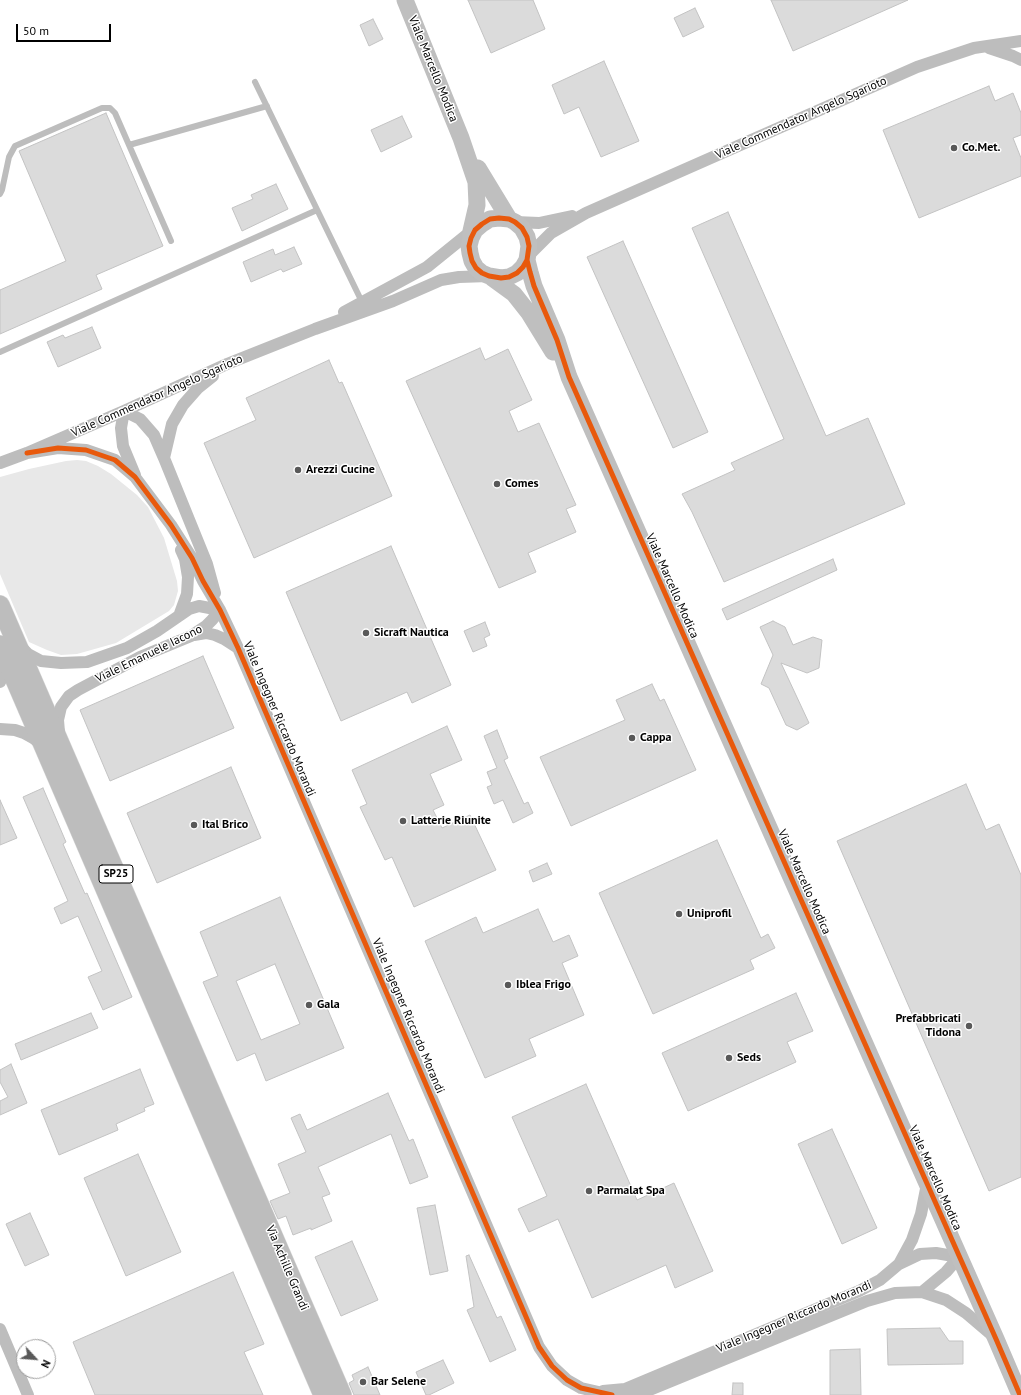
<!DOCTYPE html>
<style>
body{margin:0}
#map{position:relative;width:1021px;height:1395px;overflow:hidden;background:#fff;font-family:"PT Sans",sans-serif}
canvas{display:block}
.north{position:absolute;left:16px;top:1339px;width:40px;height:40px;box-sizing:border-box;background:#fff;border:1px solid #999;border-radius:50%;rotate:116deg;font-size:11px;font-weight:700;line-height:16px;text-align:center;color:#000}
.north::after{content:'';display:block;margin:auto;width:14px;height:18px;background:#595959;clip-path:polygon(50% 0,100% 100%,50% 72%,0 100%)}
.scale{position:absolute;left:16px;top:24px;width:95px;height:18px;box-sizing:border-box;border:2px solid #000;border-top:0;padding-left:5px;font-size:12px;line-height:14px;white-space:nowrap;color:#000;-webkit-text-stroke:3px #fff;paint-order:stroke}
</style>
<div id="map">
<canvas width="1021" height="1395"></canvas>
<div class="north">N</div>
<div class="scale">50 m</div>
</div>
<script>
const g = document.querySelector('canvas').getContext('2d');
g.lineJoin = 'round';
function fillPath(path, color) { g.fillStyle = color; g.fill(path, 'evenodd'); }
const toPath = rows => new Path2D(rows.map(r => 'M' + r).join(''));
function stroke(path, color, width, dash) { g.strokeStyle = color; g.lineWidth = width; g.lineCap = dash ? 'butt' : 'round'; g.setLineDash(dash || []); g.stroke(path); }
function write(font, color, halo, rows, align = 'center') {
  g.font = font + ' "PT Sans",sans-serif'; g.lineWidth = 3; g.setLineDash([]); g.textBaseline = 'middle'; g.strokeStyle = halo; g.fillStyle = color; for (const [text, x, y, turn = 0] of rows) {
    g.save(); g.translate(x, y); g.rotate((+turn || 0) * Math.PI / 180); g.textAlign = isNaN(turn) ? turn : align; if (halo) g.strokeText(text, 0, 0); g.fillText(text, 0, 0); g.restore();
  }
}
const green = toPath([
 [77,460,86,461,98,466,111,474,137,495,148,507,164,538,177,581,178,591,174,605,169,611,116,643,77,654,61,655,47,650,29,642,0,574,0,477,29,469,66,461]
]);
const building = toPath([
 [468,0,533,0,545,29,491,53,468,0],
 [771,0,908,0,793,51,771,0],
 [695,8,704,27,683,37,674,18,695,8],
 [373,19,383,39,369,46,360,25,373,19],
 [604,61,639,141,601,157,579,107,564,114,552,85,604,61],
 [989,86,995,101,1013,93,1021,113,1021,135,1013,138,1021,158,1021,176,919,218,883,130,989,86],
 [106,113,163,246,96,275,102,289,0,334,0,290,66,261,19,151,106,113],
 [402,116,412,137,381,152,371,130,402,116],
 [276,184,288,209,242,231,232,208,253,199,251,195,276,184],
 [728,212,826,436,868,418,905,504,724,582,692,512,682,494,735,470,731,463,784,439,692,228,728,212],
 [623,241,708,432,673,448,587,257,623,241],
 [294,247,302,264,283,272,281,269,251,282,243,262,273,249,275,255,294,247],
 [92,327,101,348,58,367,47,342,63,335,65,338,92,327],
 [480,348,485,360,508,349,532,400,509,411,518,432,539,423,576,505,566,509,576,532,528,553,536,572,499,588,406,381,480,348],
 [329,360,339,383,342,382,392,496,254,558,204,443,256,420,246,398,329,360],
 [391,546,451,685,412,703,407,692,341,721,286,592,391,546],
 [833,559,837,570,727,620,722,609,833,559],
 [773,621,785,627,793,645,813,637,822,640,819,668,807,673,781,663,809,723,797,730,786,725,769,688,761,684,773,655,760,627,773,621],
 [485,622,490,635,484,638,487,646,473,652,464,631,485,622],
 [203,656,234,728,110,781,80,710,203,656],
 [652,684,660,701,664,699,696,770,571,826,540,757,625,720,616,700,652,684],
 [447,726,462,760,430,774,444,805,433,810,442,828,470,815,496,870,414,907,392,857,385,860,360,807,367,804,352,770,447,726],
 [497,730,508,758,504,760,524,804,528,802,533,813,513,823,503,800,494,804,487,787,492,785,487,772,497,768,484,736,497,730],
 [231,767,261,838,157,883,127,813,231,767],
 [966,784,986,830,999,824,1021,875,1021,1177,989,1191,837,841,966,784],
 [43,788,66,842,63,844,85,894,87,893,132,997,103,1010,88,977,102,971,78,916,61,924,54,908,68,901,23,797,43,788],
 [0,800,17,838,0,845,0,800],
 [717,840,761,938,768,934,775,948,750,960,754,969,653,1014,599,893,717,840],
 [547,863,552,874,533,882,529,871,547,863],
 [280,897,344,1048,266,1081,255,1053,237,1061,203,982,218,976,200,932,280,897],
 [275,964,300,1024,261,1040,236,981,275,964],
 [538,909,553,942,569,935,578,956,562,963,584,1015,529,1039,536,1056,485,1078,425,941,476,917,483,933,538,909],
 [796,993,813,1031,787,1042,796,1062,688,1111,662,1053,796,993],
 [91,1013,98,1028,21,1060,15,1044,91,1013],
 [11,1064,27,1103,0,1115,0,1101,8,1097,0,1082,0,1070,11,1064],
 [140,1069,154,1104,144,1108,145,1111,116,1124,118,1130,59,1155,41,1110,140,1069],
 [586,1084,637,1200,674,1183,713,1271,675,1288,666,1265,592,1298,558,1219,529,1232,518,1209,547,1196,512,1117,586,1084],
 [388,1093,409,1141,413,1139,428,1177,410,1184,391,1134,318,1167,330,1194,322,1197,332,1221,311,1230,311,1228,293,1235,286,1216,278,1219,270,1201,290,1193,278,1164,306,1152,291,1118,300,1114,307,1130,388,1093],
 [832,1129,877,1228,842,1244,798,1144,832,1129],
 [138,1154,181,1252,126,1276,84,1178,138,1154],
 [435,1205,448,1271,430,1275,417,1208,435,1205],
 [30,1213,49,1255,25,1266,6,1224,30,1213],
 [352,1241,378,1300,341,1316,315,1257,352,1241],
 [469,1255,497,1318,501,1316,516,1350,490,1362,467,1310,474,1307,466,1256,469,1255],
 [233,1272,264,1344,244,1352,263,1395,95,1395,73,1342,233,1272],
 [940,1328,949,1341,963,1341,963,1364,888,1365,887,1329,940,1328],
 [860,1349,861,1395,830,1395,830,1350,860,1349],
 [443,1360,454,1383,429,1395,426,1395,416,1372,443,1360],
 [368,1367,380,1395,354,1395,349,1383,354,1380,352,1375,368,1367],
 [733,1383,743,1383,743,1395,732,1395,733,1383]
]);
const lane = toPath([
 [255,82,362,302],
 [129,145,267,106],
 [0,194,2,190,9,157,15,146,102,108,110,108,115,113,171,241],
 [0,352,317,210]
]);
const street = toPath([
 [989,48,1013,56,1021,60],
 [515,222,539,223,572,216],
 [528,256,551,233,586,213,917,67,974,48,1021,41],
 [344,312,427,267,474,229],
 [213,376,198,388,183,405,172,424,164,458,207,564,215,593],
 [27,453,58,448,86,450,115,460,135,477,171,525,192,558,203,581,220,610,238,648,539,1347,552,1366,567,1380,581,1388,612,1395],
 [0,463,27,453,124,411,227,364,315,329,393,301,441,280,459,277,489,276],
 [135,475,123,446,121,428,124,411,140,419,154,435,164,458],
 [179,616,187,594,188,577,185,559,181,550],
 [194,635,206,633,215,635,224,639,238,648],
 [20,646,28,654,41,661,61,663,87,662,127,648,157,631,189,609,199,606,220,610],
 [0,682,3,673,4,660],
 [0,729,15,730,24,733,33,738,41,744],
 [59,732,58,720,61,707,69,696,78,690,140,657,191,636,206,626,212,620,220,610],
 [899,1264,912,1240,921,1214,927,1184],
 [922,1292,946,1300,966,1313,993,1336],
 [0,1329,28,1395],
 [603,1391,625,1389,859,1291,880,1280,899,1264,920,1254,936,1253,959,1257],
 [626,1395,647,1391,867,1301,895,1293,922,1292,946,1272,959,1257]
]);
const secondary = toPath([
 [405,0,461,138,476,182,477,205,471,231,471,238],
 [478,168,509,219],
 [527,260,523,267,517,273,509,277,501,278,489,276,482,273,476,268,472,261,470,253,469,246,471,238,475,230,482,224,490,219,499,218,509,219,515,222,522,228,527,237,529,246,527,260,530,272,534,286,557,340,569,377,996,1339,1020,1395],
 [492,278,514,294,529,313,553,352]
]);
const primary = toPath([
 [0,605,342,1395],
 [0,645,323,1395]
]);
const cycleway = toPath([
 [527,260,523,267,517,273,509,277,501,278,489,276,482,273,476,268,472,261,470,253,469,246,471,238,475,230,482,224,490,219,499,218,509,219,515,222,522,228,527,237,529,246,527,260,530,272,534,286,557,340,569,377,996,1339,1020,1395],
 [27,453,58,448,86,450,115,460,135,477,171,525,192,558,203,581,220,610,238,648,539,1347,552,1366,567,1380,581,1388,612,1395]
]);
const markers = [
 [954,148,4,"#595959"],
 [298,470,4,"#595959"],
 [497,484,4,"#595959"],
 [366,633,4,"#595959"],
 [632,738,4,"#595959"],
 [403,821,4,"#595959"],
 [194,825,4,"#595959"],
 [679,914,4,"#595959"],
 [508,985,4,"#595959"],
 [309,1005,4,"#595959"],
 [969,1026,4,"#595959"],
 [729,1058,4,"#595959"],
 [589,1191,4,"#595959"],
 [363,1382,4,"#595959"]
];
const shields = [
 [116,874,34]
];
const shieldNames = [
 ["SP25",116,874]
];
const streetNames = [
 ["Viale Marcello Modica",433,69,68],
 ["Viale Commendator Angelo Sgarioto",801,118,-24],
 ["Viale Commendator Angelo Sgarioto",157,396,-24],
 ["Viale Marcello Modica",672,586,66],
 ["Viale Emanuele Iacono",149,654,-26],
 ["Viale Ingegner Riccardo Morandi",279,719,67],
 ["Viale Marcello Modica",804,882,66],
 ["Viale Ingegner Riccardo Morandi",408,1016,67],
 ["Viale Marcello Modica",935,1178,66],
 ["Via Achille Grandi",287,1268,67],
 ["Viale Ingegner Riccardo Morandi",794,1317,-23]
];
const poiNames = [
 ["Co.Met.",962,148],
 ["Arezzi Cucine",306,470],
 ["Comes",505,484],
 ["Sicraft Nautica",374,633],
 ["Cappa",640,738],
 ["Latterie Riunite",411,821],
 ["Ital Brico",202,825],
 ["Uniprofil",687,914],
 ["Iblea Frigo",516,985],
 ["Gala",317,1005],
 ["Prefabbricati",961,1019,"right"],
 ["Tidona",961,1033,"right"],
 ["Seds",737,1058],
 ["Parmalat Spa",597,1191],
 ["Bar Selene",371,1382]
];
fillPath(green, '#e8e8e8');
fillPath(building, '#dbdbdb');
stroke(building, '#c3c3c3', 1);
stroke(primary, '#dbdbdb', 20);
stroke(lane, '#bdbdbd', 6);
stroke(street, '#bdbdbd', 12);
stroke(secondary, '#bfbfbf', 17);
stroke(primary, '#bdbdbd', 19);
stroke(cycleway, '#e8590c', 5);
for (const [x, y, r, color] of markers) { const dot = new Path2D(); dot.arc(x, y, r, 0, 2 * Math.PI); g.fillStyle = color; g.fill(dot); stroke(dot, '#fff', 1.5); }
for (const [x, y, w] of shields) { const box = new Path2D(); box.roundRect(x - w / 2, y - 9, w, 18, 3); g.fillStyle = '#fff'; g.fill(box); stroke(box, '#000', 1); }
write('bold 11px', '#000', null, shieldNames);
write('12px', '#000', '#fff', streetNames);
write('bold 12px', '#000', '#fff', poiNames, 'left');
</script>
